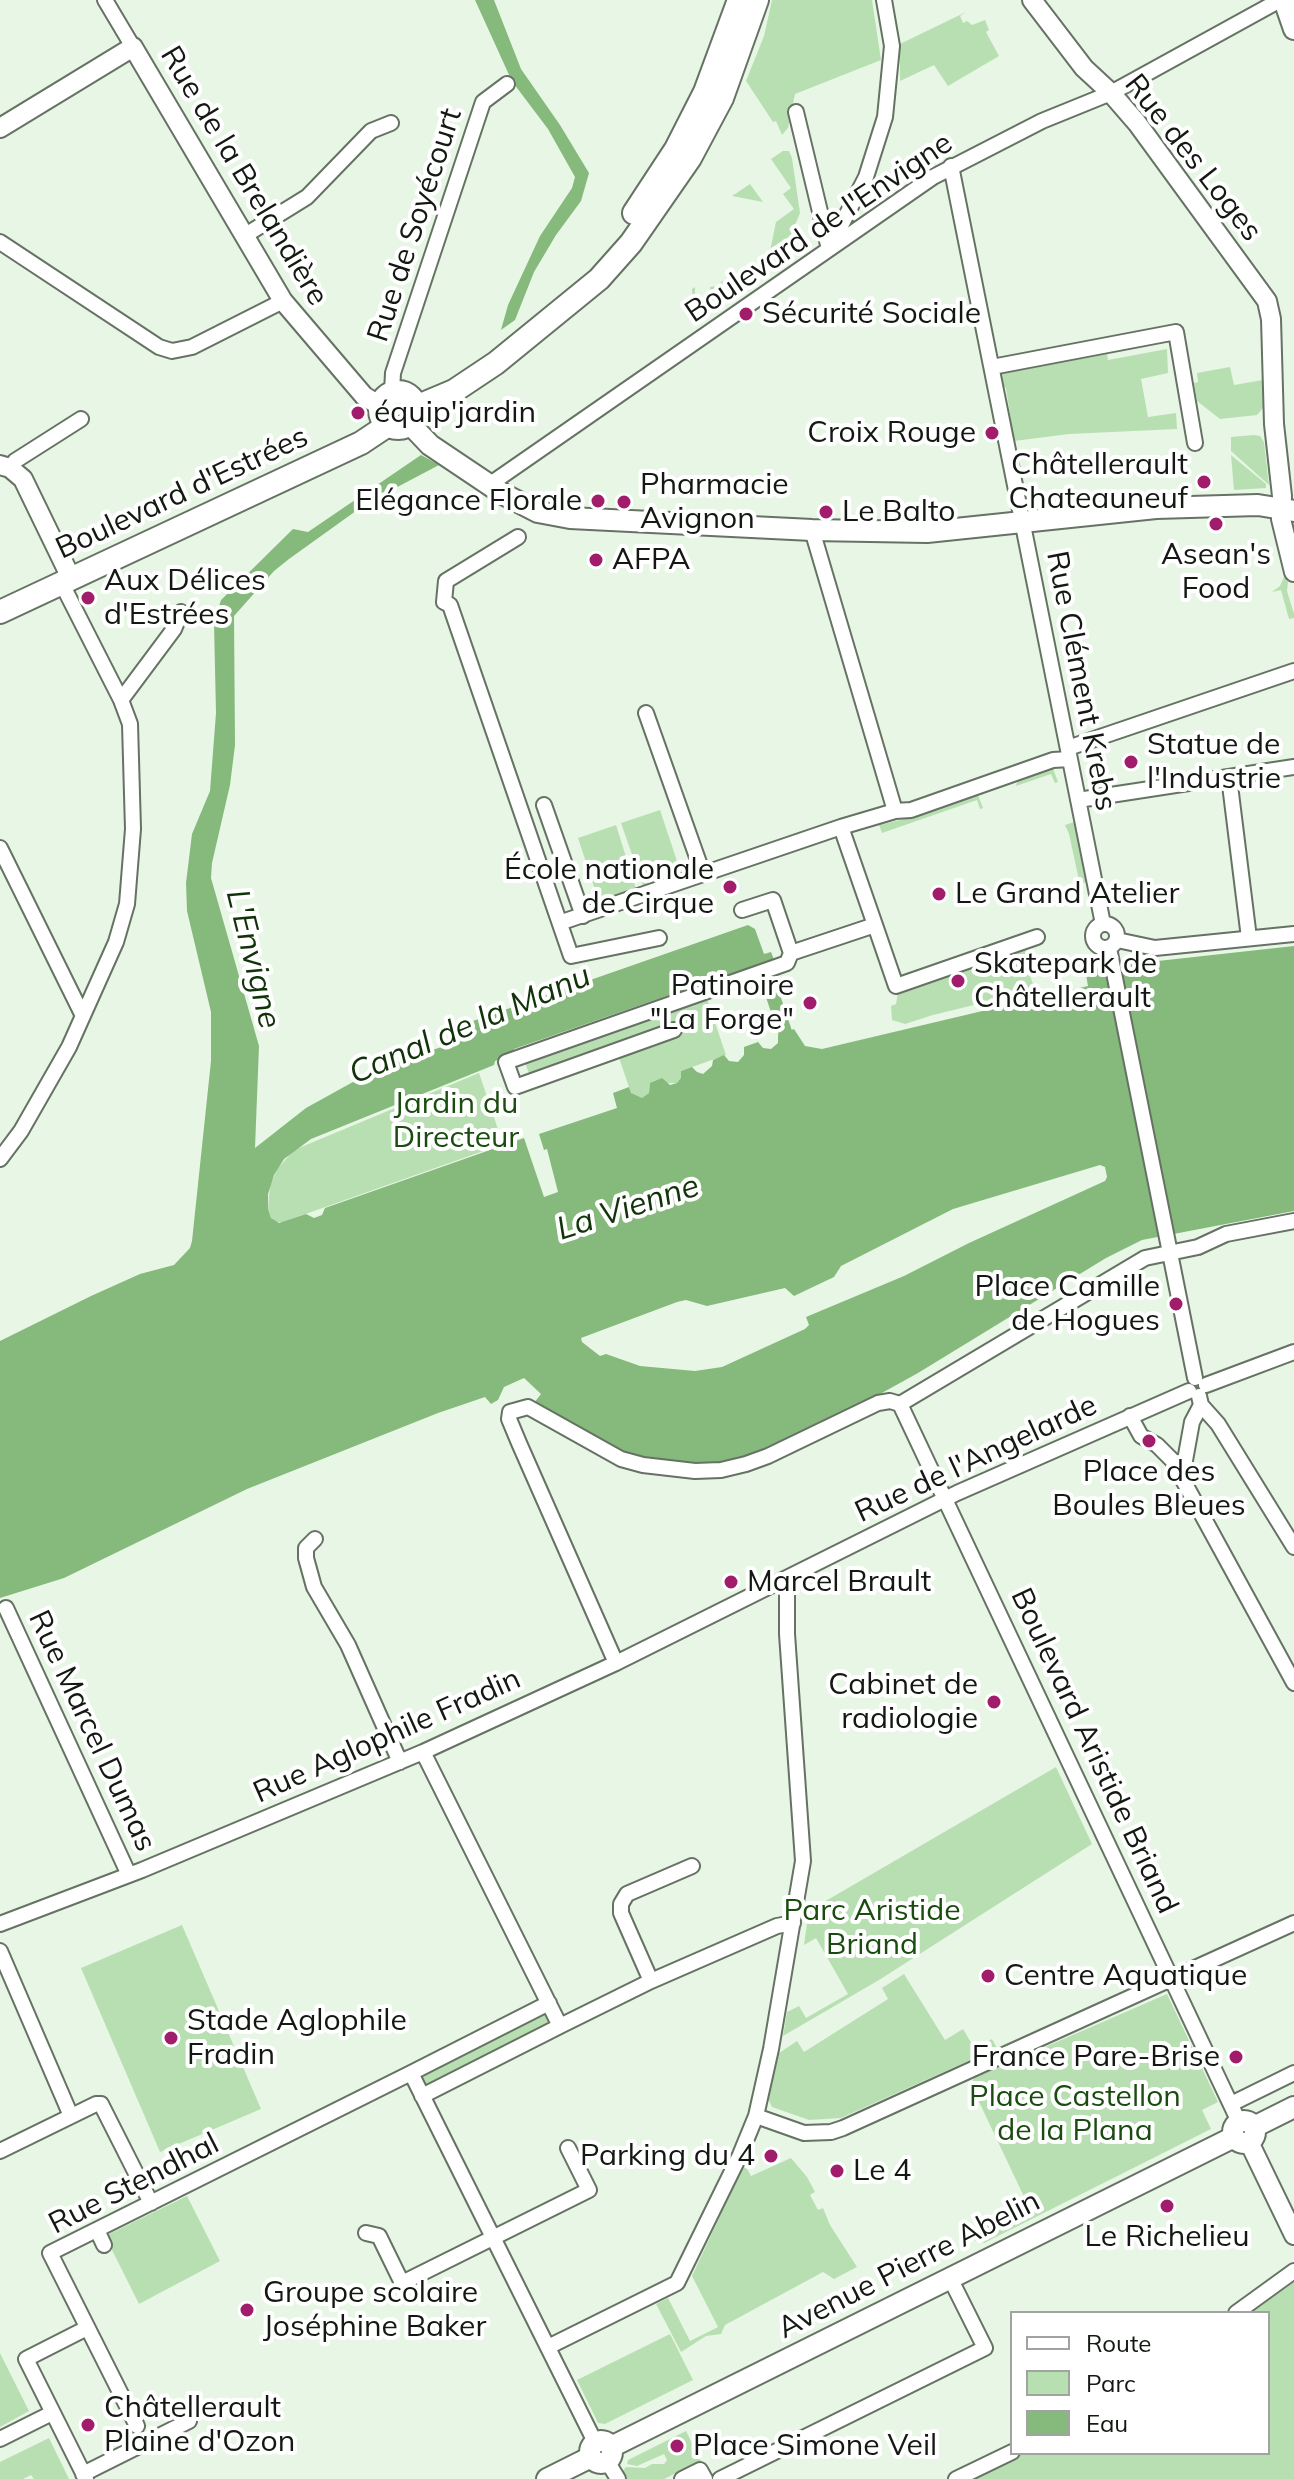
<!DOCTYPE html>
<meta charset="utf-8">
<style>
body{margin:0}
#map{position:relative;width:1294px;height:2479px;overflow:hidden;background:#e8f6e5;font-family:Mulish,sans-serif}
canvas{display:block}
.legend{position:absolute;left:1010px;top:2311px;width:260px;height:144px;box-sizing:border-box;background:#fff;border:2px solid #a1a3a0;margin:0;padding:10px 14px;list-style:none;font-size:24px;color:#131812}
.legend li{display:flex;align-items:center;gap:16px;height:40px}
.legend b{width:40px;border:2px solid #a1a3a0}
</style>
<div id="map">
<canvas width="1294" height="2479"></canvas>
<ul class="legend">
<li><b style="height:10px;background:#fff"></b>Route</li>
<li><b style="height:22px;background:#b8dfb1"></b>Parc</li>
<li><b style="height:22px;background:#86b97c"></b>Eau</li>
</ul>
</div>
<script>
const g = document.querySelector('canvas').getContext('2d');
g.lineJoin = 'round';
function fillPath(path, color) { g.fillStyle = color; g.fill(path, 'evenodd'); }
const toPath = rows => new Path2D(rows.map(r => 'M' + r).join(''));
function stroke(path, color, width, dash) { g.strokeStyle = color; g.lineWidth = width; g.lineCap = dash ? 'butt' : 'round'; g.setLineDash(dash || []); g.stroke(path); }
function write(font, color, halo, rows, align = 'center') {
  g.font = font + ' Mulish,sans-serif'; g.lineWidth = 8; g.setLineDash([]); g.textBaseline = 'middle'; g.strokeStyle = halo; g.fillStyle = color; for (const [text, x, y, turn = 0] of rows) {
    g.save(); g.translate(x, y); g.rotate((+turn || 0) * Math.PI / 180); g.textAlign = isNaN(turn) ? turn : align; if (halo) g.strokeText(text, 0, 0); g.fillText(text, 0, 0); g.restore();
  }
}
const green = toPath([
 [772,0,872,0,881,60,795,94,788,128,782,135,776,121,773,122,746,81,764,36],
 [966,12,960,16,963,23,967,21,972,25,985,20,989,30,986,32,999,56,948,86,934,65,900,81,900,44],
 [783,151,789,151,792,158,800,213,785,249,768,261,776,222,794,209,783,194,791,188,771,159],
 [750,184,763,202,732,196],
 [729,276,741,280,694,313,692,289,695,287,695,297,711,296,710,287,716,286],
 [1167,349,1168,373,1141,379,1148,417,1176,413,1177,429,1069,434,1014,441,1006,388,1002,385,1000,374,1107,354,1108,360],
 [1230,367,1234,385,1263,380,1264,407,1257,415,1220,419,1197,401,1194,383,1198,382,1197,373],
 [1254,435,1260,436,1264,442,1269,485,1231,451,1231,437],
 [1231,455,1266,484,1266,488,1234,490],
 [1284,577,1288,582,1287,591,1294,614,1294,618,1289,619,1281,590,1272,592,1280,586],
 [1052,766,1058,782,1055,783,1051,774,1016,786,1018,779],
 [978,795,983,808,980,809,977,800,882,833,879,825,913,817],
 [660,810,681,873,643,886,621,823],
 [1074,822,1086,882,1080,885,1069,834,1065,825],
 [616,825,636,889,599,902,578,838],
 [1026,948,1032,965,1027,967,1035,990,933,1015,905,1024,892,1020,891,1006,896,1004,898,992],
 [706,996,726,1055,681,1071,681,1079,677,1083,650,1083,649,1093,642,1098,635,1096,631,1093,615,1046,530,1076,524,1060],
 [479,1073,503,1144,283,1222,276,1222,271,1218,268,1209,270,1185,278,1168,294,1150],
 [1056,1767,1092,1844,879,1980,783,2036,787,2012,799,2006,806,2018,848,1994,816,1938,804,1945,808,1916,805,1915,805,1913],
 [182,1925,261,2109,160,2152,81,1968],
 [904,1974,945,2040,963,2029,975,2049,992,2039,997,2048,841,2118,809,2120,772,2107,768,2099,779,2053,797,2041,804,2052,888,1999,882,1988],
 [1167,1994,1218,2102,1202,2110,1211,2129,984,2243,972,2240,974,2230,1027,2203,971,2085,974,2078],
 [545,2011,551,2025,429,2087,424,2086,419,2074],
 [791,2158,807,2177,815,2192,810,2195,818,2210,823,2208,830,2225,857,2267,834,2279,823,2272,725,2325,721,2334,706,2336,681,2352,656,2304,668,2298,690,2341,718,2327,692,2276,742,2169,746,2167,751,2176],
 [187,2196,220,2261,139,2304,105,2236],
 [1294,2282,1294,2479,970,2479,1023,2453,1268,2453,1268,2313,1250,2313],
 [670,2334,693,2380,605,2424,598,2423,577,2380],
 [0,2353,29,2411,0,2427],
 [686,2431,701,2461,664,2479,627,2479,623,2471,626,2467,645,2468,652,2464,664,2464,667,2460,664,2454,637,2466,627,2464,628,2460],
 [49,2438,69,2479,34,2479,31,2475,23,2479,0,2479,0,2462]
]);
const water = toPath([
 [475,0,494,0,521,69,560,125,589,173,581,201,556,235,534,272,515,320,501,330,508,305,540,236,572,188,575,177,548,129,514,84,516,81,510,77],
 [421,455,439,465,367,503,289,559,274,571,234,616,235,745,230,785,212,863,211,878,259,1046,255,1148,306,1108,362,1077,397,1062,474,1036,470,1022,748,925,755,929,764,954,771,952,775,962,677,997,675,993,514,1049,515,1054,495,1061,494,1065,311,1139,284,1159,274,1175,268,1194,268,1209,271,1218,279,1223,306,1214,314,1218,322,1215,325,1208,524,1138,544,1197,558,1192,547,1149,544,1150,539,1134,617,1108,613,1093,629,1087,631,1093,642,1098,649,1093,650,1083,662,1078,670,1085,677,1083,681,1078,681,1071,692,1067,697,1072,703,1074,712,1066,713,1060,724,1055,729,1061,738,1062,744,1055,744,1047,758,1042,763,1048,771,1049,778,1043,778,1035,794,1029,805,1046,822,1049,1088,986,1085,969,1294,946,1294,1211,1142,1240,1106,1258,918,1373,844,1414,752,1457,718,1464,664,1464,624,1455,534,1403,541,1394,524,1378,504,1387,498,1400,491,1404,485,1397,438,1413,247,1489,64,1578,0,1598,0,1341,91,1296,140,1274,174,1265,190,1248,192,1241,211,1061,211,1012,187,911,186,883,192,834,210,791,216,713,214,622,221,600,293,529,308,532],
 [1100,1165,1105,1167,1107,1177,1105,1181,969,1243,904,1276,806,1317,809,1325,805,1329,722,1367,695,1371,640,1366,606,1354,600,1356,582,1342,581,1338,677,1302,686,1300,707,1306,785,1288,794,1296,834,1277,841,1266,953,1209]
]);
const canal = toPath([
 [761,960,791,1050]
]);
const minor = toPath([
 [105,0,133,47],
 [796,112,829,249],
 [951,166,1103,924],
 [244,236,307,197,371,131,391,123],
 [0,242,159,347,172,351,192,347,283,301],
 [829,249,866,177,885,117,892,46,884,0],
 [992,367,1176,332,1195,443],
 [392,392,393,373,483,102,507,84],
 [10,468,15,461,81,419],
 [489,485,933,177,1042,121,1111,93,1280,0],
 [812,530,895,811],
 [518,537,446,581,444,602,450,605,571,956,659,938],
 [121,700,174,629,181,612],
 [646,713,703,874],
 [1068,748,1294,671],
 [1229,777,1249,938],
 [1078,800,1294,767],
 [544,805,583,916],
 [841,827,875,925],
 [0,848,83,1016],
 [742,910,773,900,791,953],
 [565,921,841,827,895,811,911,810,1053,760,1070,759],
 '1093 936a12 12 0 1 1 24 0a12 12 0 1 1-24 0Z',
 [1117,940,1155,948,1294,934],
 [1109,948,1195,1378],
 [674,1030,515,1087,506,1062,787,963,791,953,875,925,896,986,1037,937],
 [0,1159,21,1131,69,1047,116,942,127,904,133,829,130,724,121,700,61,582],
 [1206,1385,1294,1352],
 [1199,1396,1201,1405,1218,1424,1294,1547],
 [900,1404,1239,2122],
 [1130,1416,1141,1436,1157,1445,1172,1460,1294,1683],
 [1177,1470,1184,1466,1192,1422,1201,1405],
 [315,1539,306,1548,306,1558,314,1587,348,1645,400,1762],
 [6,1608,129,1875],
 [616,1663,519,1443,509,1419,510,1412,528,1407,621,1459,643,1465,695,1471,721,1470,746,1464,768,1456,878,1403,890,1401,900,1404,1145,1258,1198,1247,1226,1234,1294,1221],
 [423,1752,560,2026,651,1981,777,1926,793,1923],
 [0,1924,142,1870,423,1752,616,1663,957,1493,1189,1391],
 [0,1951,71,2116],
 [651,1981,621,1913,621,1904,627,1894,692,1866],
 [411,2073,549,2003],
 [422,2096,560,2026],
 [1231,2104,1294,2073],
 [756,2116,804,2133,831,2132,843,2128,1294,1923],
 [0,2151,96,2104,101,2104,151,2203],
 [97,2230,104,2245],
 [366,2233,379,2236,402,2283,589,2190,568,2148],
 [1236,2313,1294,2271],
 [548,2347,677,2283,740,2155,756,2116,771,2049,803,1861,787,1634,787,1578],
 [137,2426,50,2253,411,2073,595,2442],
 [0,2439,52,2413],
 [607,2461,618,2479],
 [83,2474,189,2421],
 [86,2479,26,2359,87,2328],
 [682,2479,700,2470,705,2479],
 [720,2479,985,2348,950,2278],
 [956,2479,1012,2452]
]);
const tertiary = toPath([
 [1032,0,1084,68,1111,93,1137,123,1267,301,1271,319,1274,424,1282,496,1281,519,1294,572],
 [0,128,133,47,283,301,364,396,380,406],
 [0,465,10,468,23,479,71,578],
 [1249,2142,1294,2235]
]);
const secondary = toPath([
 [1284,0,1294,29],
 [410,424,430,445,503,494,538,512,570,518,812,530,927,532,1156,508,1258,505,1294,511],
 '1233 2132a11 11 0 1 1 22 0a11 11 0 1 1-22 0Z',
 [1254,2127,1294,2107],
 '590 2452a11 11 0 1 1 22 0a11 11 0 1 1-22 0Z',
 [611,2447,1234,2137],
 [547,2479,591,2457]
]);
const primary = toPath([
 [634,213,676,149,705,92,739,0],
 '380 410a18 18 0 1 1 36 0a18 18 0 1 1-36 0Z',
 [416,407,454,391,496,363,599,279,631,243,690,158,722,98,757,0],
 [0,612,361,443,388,425]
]);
const markers = [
 [746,314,8,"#a11c6a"],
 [358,413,8,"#a11c6a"],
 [992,433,8,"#a11c6a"],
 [1204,482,8,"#a11c6a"],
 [598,501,8,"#a11c6a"],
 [624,502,8,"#a11c6a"],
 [826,512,8,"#a11c6a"],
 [1216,524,8,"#a11c6a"],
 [596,560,8,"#a11c6a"],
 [88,598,8,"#a11c6a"],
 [1131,762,8,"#a11c6a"],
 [730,887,8,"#a11c6a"],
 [939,894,8,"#a11c6a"],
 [958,981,8,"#a11c6a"],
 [810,1003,8,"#a11c6a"],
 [1176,1304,8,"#a11c6a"],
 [1149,1441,8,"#a11c6a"],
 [731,1582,8,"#a11c6a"],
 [994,1702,8,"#a11c6a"],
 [988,1976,8,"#a11c6a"],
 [171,2038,8,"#a11c6a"],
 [1236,2057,8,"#a11c6a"],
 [771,2156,8,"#a11c6a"],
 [837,2171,8,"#a11c6a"],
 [1167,2206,8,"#a11c6a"],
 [247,2310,8,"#a11c6a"],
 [88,2425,8,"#a11c6a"],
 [677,2446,8,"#a11c6a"]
];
const streetNames = [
 ["Rue des Loges",1193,158,52],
 ["Rue de la Brelandière",244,176,59],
 ["Rue de Soyécourt",415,225,-72],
 ["Boulevard de l'Envigne",819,228,-34],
 ["Boulevard d'Estrées",182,493,-25],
 ["Rue Clément Krebs",1081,681,79],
 ["Rue de l'Angelarde",976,1459,-25],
 ["Rue Marcel Dumas",92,1731,65],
 ["Rue Aglophile Fradin",387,1736,-24],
 ["Boulevard Aristide Briand",1094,1751,65],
 ["Rue Stendhal",134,2184,-27],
 ["Avenue Pierre Abelin",909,2265,-27]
];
const poiNames = [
 ["Sécurité Sociale",762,314],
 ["équip'jardin",374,413],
 ["Croix Rouge",976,433,"right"],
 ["Châtellerault",1188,465,"right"],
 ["Chateauneuf",1188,499,"right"],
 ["Pharmacie",640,485],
 ["Avignon",640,519],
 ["Elégance Florale",582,501,"right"],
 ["Le Balto",842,512],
 ["Asean's",1216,555,"center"],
 ["Food",1216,589,"center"],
 ["AFPA",612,560],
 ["Aux Délices",104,581],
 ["d'Estrées",104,615],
 ["Statue de",1147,745],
 ["l'Industrie",1147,779],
 ["École nationale",714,870,"right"],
 ["de Cirque",714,904,"right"],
 ["Le Grand Atelier",955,894],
 ["Skatepark de",974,964],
 ["Châtellerault",974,998],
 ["Patinoire",794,986,"right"],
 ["\"La Forge\"",794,1020,"right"],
 ["Place Camille",1160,1287,"right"],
 ["de Hogues",1160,1321,"right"],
 ["Place des",1149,1472,"center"],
 ["Boules Bleues",1149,1506,"center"],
 ["Marcel Brault",747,1582],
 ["Cabinet de",978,1685,"right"],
 ["radiologie",978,1719,"right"],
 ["Centre Aquatique",1004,1976],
 ["Stade Aglophile",187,2021],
 ["Fradin",187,2055],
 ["France Pare-Brise",1220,2057,"right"],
 ["Parking du 4",755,2156,"right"],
 ["Le 4",853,2171],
 ["Le Richelieu",1167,2237,"center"],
 ["Groupe scolaire",263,2293],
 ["Joséphine Baker",263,2327],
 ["Châtellerault",104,2408],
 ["Plaine d'Ozon",104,2442],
 ["Place Simone Veil",693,2446]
];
const parkNames = [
 ["Jardin du",456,1104],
 ["Directeur",456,1138],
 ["Parc Aristide",872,1911],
 ["Briand",872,1945],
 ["Place Castellon",1075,2097],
 ["de la Plana",1075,2131]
];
const waterNames = [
 ["L'Envigne",253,959,76],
 ["Canal de la Manu",470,1025,-23],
 ["La Vienne",628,1208,-18]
];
fillPath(green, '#b8dfb1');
fillPath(water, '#86b97c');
stroke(canal, '#86b97c', 14);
stroke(minor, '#667264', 18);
stroke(tertiary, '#667264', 22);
stroke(secondary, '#667264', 24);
stroke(primary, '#667264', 26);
stroke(minor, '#fff', 14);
stroke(tertiary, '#fff', 18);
stroke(secondary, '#fff', 20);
stroke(primary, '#fff', 22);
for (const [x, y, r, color] of markers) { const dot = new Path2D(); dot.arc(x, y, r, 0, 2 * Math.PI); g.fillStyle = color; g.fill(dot); stroke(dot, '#fff', 3); }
write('30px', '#131812', '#fff', streetNames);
write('30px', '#131812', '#fff', poiNames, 'left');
write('30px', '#1a4c10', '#fff', parkNames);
write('italic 32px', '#103309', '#fff', waterNames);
</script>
